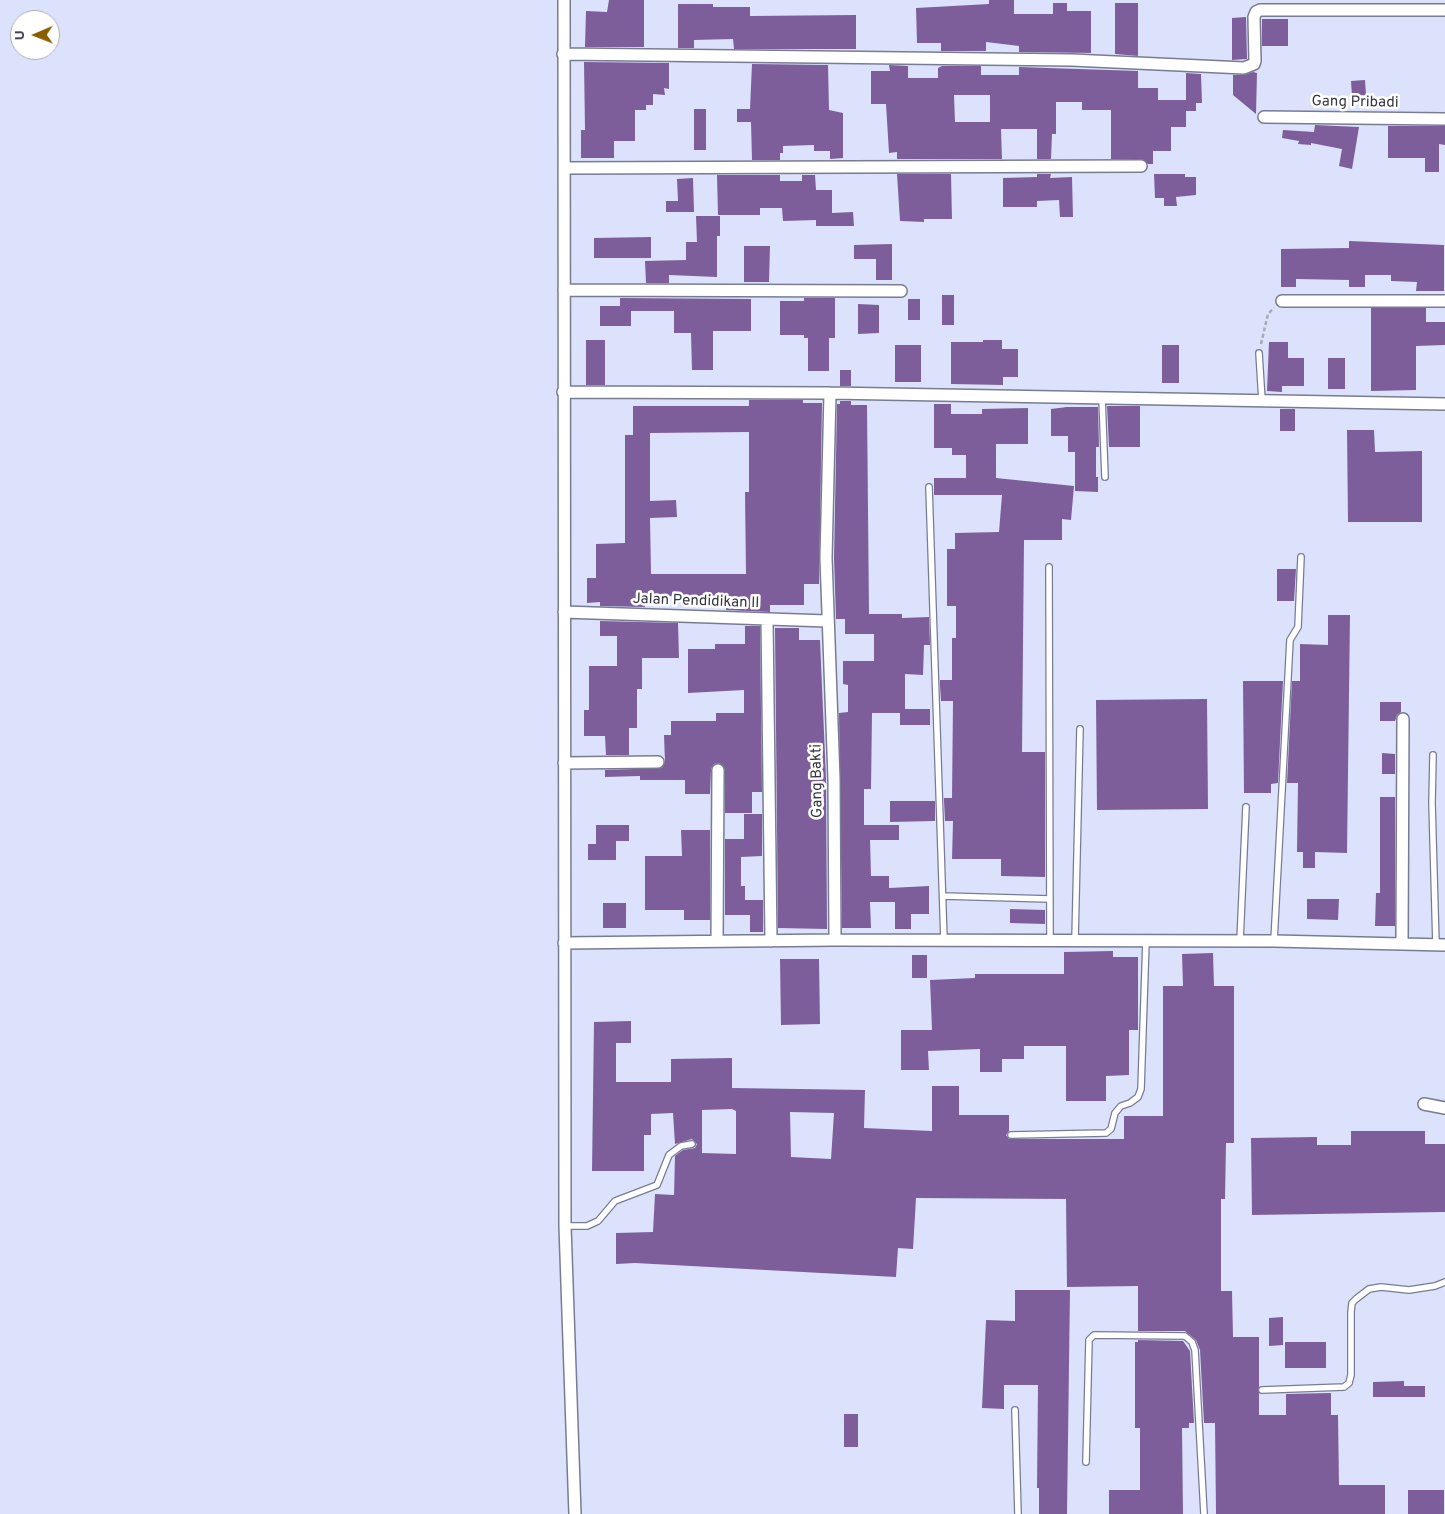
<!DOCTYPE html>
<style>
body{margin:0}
#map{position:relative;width:1445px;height:1514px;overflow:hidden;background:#dce2fc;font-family:Overpass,sans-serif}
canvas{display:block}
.north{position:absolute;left:10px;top:10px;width:50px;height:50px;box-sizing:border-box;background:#fff;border:1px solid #adaeb2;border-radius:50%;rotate:269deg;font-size:14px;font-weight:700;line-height:20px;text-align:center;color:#33353f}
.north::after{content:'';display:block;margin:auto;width:18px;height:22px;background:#8a5d00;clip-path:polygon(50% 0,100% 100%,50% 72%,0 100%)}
</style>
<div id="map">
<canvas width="1445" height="1514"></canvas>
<div class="north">U</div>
</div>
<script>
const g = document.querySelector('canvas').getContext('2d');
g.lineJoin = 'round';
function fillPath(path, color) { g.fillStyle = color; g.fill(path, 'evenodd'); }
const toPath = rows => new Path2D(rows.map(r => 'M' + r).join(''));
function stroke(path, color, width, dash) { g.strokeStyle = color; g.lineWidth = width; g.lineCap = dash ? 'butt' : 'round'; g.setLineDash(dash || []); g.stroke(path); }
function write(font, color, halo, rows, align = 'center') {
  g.font = font + ' Overpass,sans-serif'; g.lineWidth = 5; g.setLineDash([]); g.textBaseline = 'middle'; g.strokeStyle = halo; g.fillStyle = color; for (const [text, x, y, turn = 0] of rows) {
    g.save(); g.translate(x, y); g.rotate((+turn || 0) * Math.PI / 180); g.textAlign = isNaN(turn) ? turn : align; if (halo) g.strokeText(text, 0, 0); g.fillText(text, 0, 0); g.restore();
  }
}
const building = toPath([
 [609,0,644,0,644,47,585,47,586,11,607,12],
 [989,0,1014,0,1014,14,1053,14,1053,3,1067,3,1067,11,1091,11,1091,53,1019,52,1019,46,986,42,986,51,941,51,941,43,917,43,916,8,989,4],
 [1115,3,1138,3,1138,56,1115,54],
 [678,4,713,4,713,7,750,7,750,16,856,15,856,49,734,49,733,39,694,40,694,48,678,48],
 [1246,17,1247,59,1232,60,1232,18],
 [1262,19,1288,19,1288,46,1262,46],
 [584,62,669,63,669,89,664,88,665,95,653,94,653,105,646,105,646,110,635,110,635,141,614,141,614,158,581,158,581,130,585,130],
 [752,64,828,65,829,110,843,113,843,158,830,159,830,151,814,151,814,145,783,146,783,153,780,153,780,160,752,160,751,122,737,122,737,109,750,109],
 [889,65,908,66,908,78,938,78,938,68,942,66,981,66,981,75,1019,75,1019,67,1138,71,1138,88,1158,88,1158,100,1186,100,1186,73,1201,74,1202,103,1196,103,1196,111,1186,111,1186,127,1171,127,1171,151,1153,151,1153,164,1148,164,1141,159,1111,159,1111,110,1082,110,1082,102,1056,102,1056,134,1052,134,1051,159,1037,159,1037,129,1001,129,1002,159,897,159,897,152,889,153,886,104,871,104,871,71,890,71],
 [954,95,990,95,990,122,955,122],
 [1253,72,1257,73,1256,114,1233,95,1233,75,1244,75],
 [1365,80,1366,95,1352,96,1351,81],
 [694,109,706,109,706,150,694,150],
 [1315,125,1359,127,1352,169,1339,166,1342,149,1311,143,1311,145,1298,144,1299,141,1282,138,1283,130,1314,132],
 [1388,126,1445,126,1445,145,1439,144,1439,172,1425,172,1425,158,1388,158],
 [897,174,951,174,952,219,924,219,924,222,900,221],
 [1037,174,1051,174,1050,178,1072,177,1073,217,1060,217,1059,200,1037,201,1037,207,1003,207,1003,178,1037,177],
 [1154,174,1185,174,1185,177,1196,177,1196,195,1176,197,1177,206,1164,206,1164,198,1155,198],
 [717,175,780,175,780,181,802,181,802,175,815,175,816,190,832,190,832,213,853,212,854,226,816,226,816,220,783,221,782,208,760,208,760,215,718,215],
 [693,178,694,212,666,212,666,201,678,201,677,179],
 [696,216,720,216,720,236,717,236,717,277,669,275,669,283,646,283,645,261,686,260,686,242,697,242],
 [651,237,651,258,594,258,594,238],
 [1349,241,1444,245,1444,291,1416,291,1417,282,1391,281,1391,275,1365,275,1365,287,1349,287,1349,280,1296,279,1296,287,1281,287,1281,249,1349,248],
 [892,244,892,280,876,280,876,259,854,259,854,245],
 [744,246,770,246,769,282,744,282],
 [942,295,954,295,954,325,942,325],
 [620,298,751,299,751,331,713,331,713,370,692,370,691,333,674,333,674,311,631,311,631,326,600,326,600,306,620,306],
 [804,298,835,298,835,338,829,338,829,371,808,371,808,338,804,338,804,335,780,335,780,301,804,301],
 [908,299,920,299,920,320,908,320],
 [858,304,879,305,879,333,858,334],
 [1371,308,1426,308,1426,322,1445,322,1445,345,1416,346,1416,390,1371,391],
 [586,340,605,340,605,385,586,385],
 [983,340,1002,340,1002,349,1018,349,1018,377,1003,377,1003,385,951,384,951,342,983,342],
 [1269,342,1288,342,1288,358,1304,358,1304,386,1282,386,1282,392,1267,391],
 [895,345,921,345,921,382,895,382],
 [1162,345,1179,345,1179,383,1162,383],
 [1328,358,1345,358,1345,389,1328,389],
 [840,370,851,370,851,386,840,386],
 [749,400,803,400,803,403,822,403,819,584,804,584,804,605,770,605,770,612,726,610,726,596,645,596,645,607,600,606,600,602,587,603,587,578,596,578,596,544,625,543,625,435,633,435,633,406,749,406],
 [749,432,749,492,745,492,746,574,651,574,650,518,677,517,676,500,650,501,650,433],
 [840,401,851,401,851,405,867,405,869,614,902,614,902,618,929,617,930,645,924,645,923,675,905,674,905,709,930,709,930,725,900,725,900,713,872,713,871,789,864,789,864,825,899,825,899,840,870,840,871,876,889,876,889,888,929,886,929,914,911,914,911,929,895,929,895,902,870,902,871,928,842,928,839,713,848,712,848,685,843,684,843,661,874,661,874,634,845,634,845,619,836,619,834,558,837,404,840,404],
 [934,404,951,404,951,414,982,414,982,409,1028,408,1028,444,996,444,996,478,1074,486,1071,520,1062,519,1062,540,1024,540,1022,752,1045,752,1045,877,1001,876,1001,859,952,859,953,821,945,821,944,801,944,798,952,798,953,701,941,701,940,685,940,680,952,680,952,638,956,638,956,606,947,606,947,549,955,549,955,533,999,532,1002,495,934,495,934,478,966,478,966,455,952,455,952,448,934,448],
 [1107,406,1140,406,1140,447,1109,447],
 [1067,407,1098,407,1099,447,1096,447,1096,477,1098,477,1098,492,1075,491,1075,452,1068,452,1068,436,1051,436,1051,409],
 [1280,409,1295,409,1295,431,1280,431],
 [1347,430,1374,430,1375,452,1422,451,1422,522,1348,522],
 [1277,569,1296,569,1294,601,1277,601],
 [1328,615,1350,615,1347,853,1315,852,1315,868,1303,868,1303,852,1297,852,1298,783,1287,783,1292,681,1300,681,1300,644,1328,645],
 [600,621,678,623,679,658,642,658,642,689,637,689,637,728,629,728,629,755,606,755,605,736,584,736,584,710,589,710,589,666,617,666,617,636,600,636],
 [745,626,760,626,762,792,752,792,752,813,725,813,725,770,719,763,714,764,711,769,710,794,685,794,685,780,640,780,640,776,605,777,605,770,662,768,665,762,664,735,671,735,671,721,716,721,716,713,744,713,744,690,688,693,688,649,715,649,715,644,745,644],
 [775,628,799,628,799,640,820,640,826,779,827,929,778,928],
 [1243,681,1283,681,1278,783,1271,784,1271,793,1244,793],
 [1207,699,1208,809,1097,810,1096,700],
 [1380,702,1401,702,1401,712,1397,715,1395,721,1380,721],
 [1382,753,1395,754,1395,774,1382,774],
 [1380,797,1395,797,1395,926,1375,926,1376,893,1380,893],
 [890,801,935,801,935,821,890,822],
 [744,814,762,814,762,856,741,857,741,886,745,886,745,900,763,900,763,932,750,932,750,915,725,915,725,839,744,839],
 [596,825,629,825,629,841,616,841,616,860,588,860,588,844,596,844],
 [681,830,710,830,710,920,684,920,684,910,645,910,645,856,682,856],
 [1307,899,1339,899,1338,920,1307,919],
 [603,903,626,903,626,928,603,928],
 [1010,909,1045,910,1045,924,1010,923],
 [1113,951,1113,957,1138,957,1138,1030,1129,1030,1129,1075,1106,1076,1106,1101,1066,1101,1066,1046,1024,1046,1024,1059,1002,1059,1002,1072,980,1072,980,1049,928,1051,929,1070,901,1070,901,1030,932,1030,930,980,975,978,975,974,1064,974,1064,952],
 [1213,953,1214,986,1234,986,1234,1143,1226,1143,1225,1199,1221,1199,1221,1291,1232,1291,1233,1337,1259,1337,1259,1415,1286,1415,1286,1394,1331,1393,1331,1415,1338,1415,1339,1485,1385,1485,1385,1514,1216,1514,1215,1423,1204,1423,1200,1350,1196,1340,1185,1331,1138,1331,1138,1286,1067,1287,1066,1199,916,1198,913,1249,898,1248,896,1277,635,1263,616,1264,616,1233,653,1232,655,1194,674,1195,675,1156,683,1150,695,1148,697,1144,692,1139,675,1144,673,1113,651,1114,651,1135,644,1135,644,1171,592,1171,594,1022,631,1021,631,1043,616,1043,616,1082,671,1082,671,1059,732,1058,732,1088,865,1090,864,1128,932,1131,932,1086,959,1086,959,1115,1009,1115,1009,1131,1006,1135,1009,1139,1124,1139,1124,1116,1163,1116,1163,986,1183,986,1182,954],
 [732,1109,736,1111,736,1154,702,1153,702,1110],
 [790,1112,834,1113,831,1159,791,1157],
 [912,955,927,955,927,978,912,978],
 [780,959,819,959,820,1024,781,1025],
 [1351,1131,1425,1131,1425,1144,1445,1144,1445,1212,1252,1215,1251,1138,1317,1137,1317,1145,1351,1145],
 [1015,1290,1070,1290,1067,1514,1039,1514,1039,1488,1037,1488,1038,1385,1004,1385,1004,1409,982,1408,986,1320,1015,1321],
 [1283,1317,1283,1345,1269,1346,1269,1318],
 [1138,1340,1183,1341,1190,1351,1194,1423,1189,1423,1189,1428,1182,1428,1183,1514,1109,1514,1109,1490,1140,1490,1140,1428,1135,1428,1135,1342,1138,1342],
 [1285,1342,1326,1342,1326,1368,1285,1368],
 [1404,1381,1404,1386,1425,1386,1425,1397,1373,1397,1373,1382],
 [844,1414,858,1414,858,1447,844,1447],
 [1408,1490,1444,1490,1444,1514,1408,1514]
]);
const path = toPath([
 [1261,344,1268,314,1274,308]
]);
const service = toPath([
 [1259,353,1262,401],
 [1102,398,1105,477],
 [929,487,944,941],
 [1049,567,1050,940],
 [1433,755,1432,803,1436,945],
 [943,896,1050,899],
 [1075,940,1080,729],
 [1240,941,1246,807],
 [1274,941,1290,640,1298,627,1301,557],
 [1011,1135,1106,1133,1111,1129,1115,1113,1121,1106,1130,1103,1138,1097,1141,1089,1146,941],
 [565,1226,587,1226,598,1221,615,1201,657,1185,669,1155,681,1146,692,1144],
 [1262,1390,1344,1387,1349,1383,1351,1375,1351,1312,1352,1303,1356,1299,1369,1289,1381,1287,1409,1290,1435,1286,1445,1282],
 [1015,1410,1018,1514],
 [1086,1462,1089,1340,1094,1335,1185,1336,1192,1342,1195,1350,1204,1514]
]);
const minor = toPath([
 [564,0,565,1226,575,1514],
 [563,54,1072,60,1244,68,1254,64,1255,61,1254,17,1256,12,1260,10,1445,10],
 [1264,117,1445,119],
 [564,168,1141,166],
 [564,290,901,291],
 [1282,301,1445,301],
 [563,392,830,393,1445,404],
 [830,393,826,558,834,779,835,940],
 [564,612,827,621],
 [767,619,771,941],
 [564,763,658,762],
 [717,941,718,770],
 [564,943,835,940,1274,941,1445,945],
 [1402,943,1403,719],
 [1424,1104,1445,1108]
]);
const streetNames = [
 ["Gang Pribadi",1355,103,1],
 ["Jalan Pendidikan II",696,602,2],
 ["Gang Bakti",818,781,-91]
];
fillPath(building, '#7d5e9b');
stroke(service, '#777c93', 8);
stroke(minor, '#777c93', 14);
stroke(path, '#a6aabf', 2.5, [4, 2.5]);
stroke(service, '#fff', 5.5);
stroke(minor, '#fff', 11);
write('15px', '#33353f', '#fff', streetNames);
</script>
